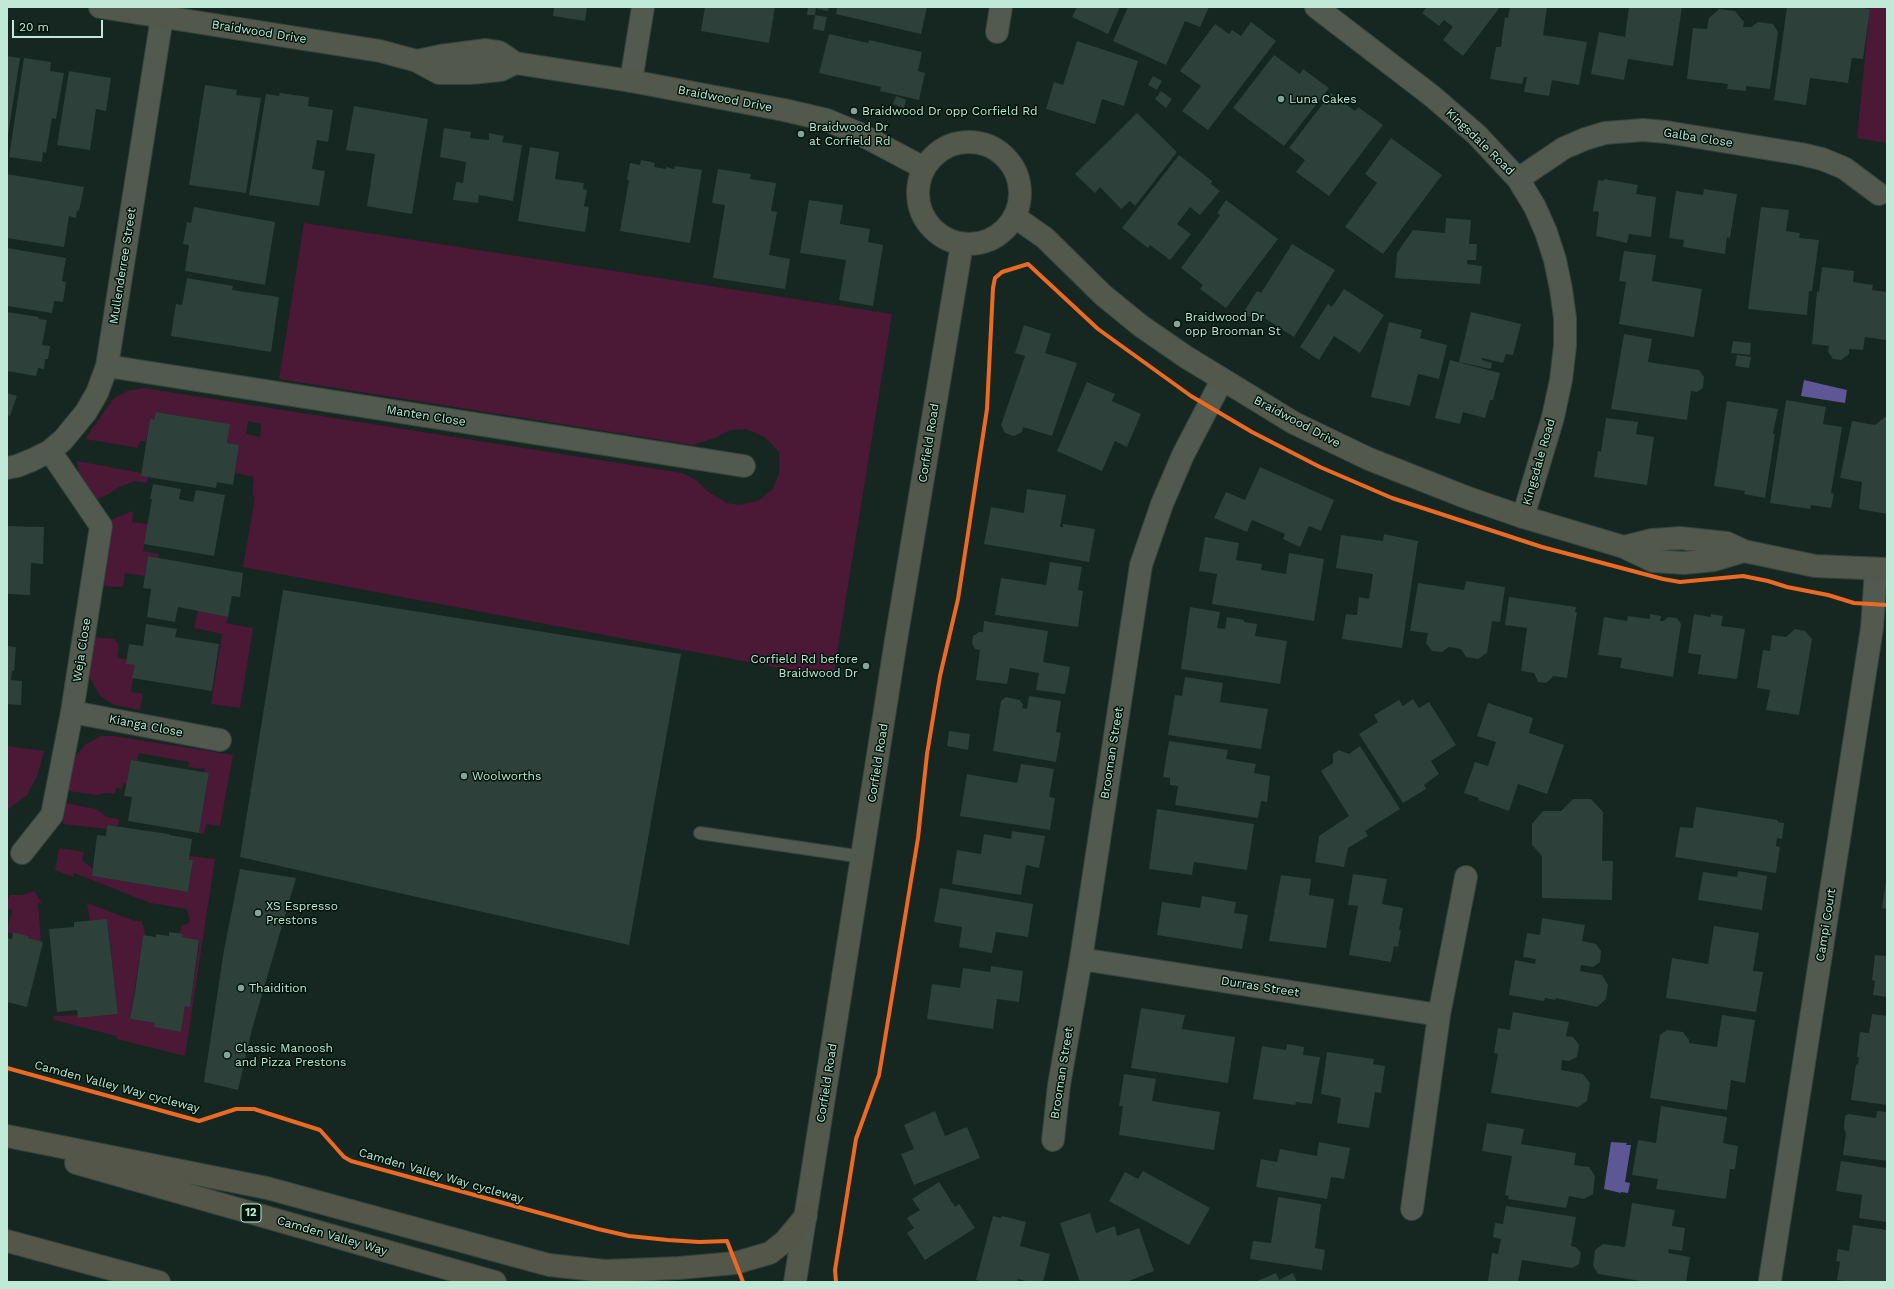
<!DOCTYPE html>
<style>
body{margin:0}
#map{position:relative;width:1894px;height:1289px;overflow:hidden;background:#162620;font-family:"Work Sans",sans-serif}
canvas{display:block}
.frame{position:absolute;inset:0;border:8px solid #c0e9d8;pointer-events:none}
.scale{position:absolute;left:12px;top:20px;width:91px;height:18px;box-sizing:border-box;border:2px solid #c0e9d8;border-top:0;padding-left:5px;font-size:12px;line-height:14px;white-space:nowrap;color:#c0e9d8;-webkit-text-stroke:3px #00140b;paint-order:stroke}
</style>
<div id="map">
<canvas width="1894" height="1289"></canvas>
<div class="frame"></div>
<div class="scale">20 m</div>
</div>
<script>
const g = document.querySelector('canvas').getContext('2d');
g.lineJoin = 'round';
function fillPath(path, color) { g.fillStyle = color; g.fill(path, 'evenodd'); }
const toPath = rows => new Path2D(rows.map(r => 'M' + r).join(''));
function stroke(path, color, width, dash) { g.strokeStyle = color; g.lineWidth = width; g.lineCap = dash ? 'butt' : 'round'; g.setLineDash(dash || []); g.stroke(path); }
function write(font, color, halo, rows, align = 'center') {
  g.font = font + ' "Work Sans",sans-serif'; g.lineWidth = 3; g.setLineDash([]); g.textBaseline = 'middle'; g.strokeStyle = halo; g.fillStyle = color; for (const [text, x, y, turn = 0] of rows) {
    g.save(); g.translate(x, y); g.rotate((+turn || 0) * Math.PI / 180); g.textAlign = isNaN(turn) ? turn : align; if (halo) g.strokeText(text, 0, 0); g.fillText(text, 0, 0); g.restore();
  }
}
const green = toPath([
 [1870,7,1887,7,1887,143,1857,138],
 [304,223,892,314,833,678,243,567,255,497,252,495,254,477,235,473,239,445,227,443,229,424,156,412,154,420,150,420,146,441,140,441,138,448,85,439,114,398,127,391,144,388,682,473,696,480,710,493,727,503,739,505,758,501,773,489,779,473,779,452,765,437,745,429,730,430,715,438,693,445,279,379],
 [248,421,261,424,260,437,246,434],
 [77,461,141,473,141,476,148,477,147,483,135,481,119,487,109,494,93,501,79,475],
 [133,511,132,522,148,524,143,551,159,554,158,558,148,556,145,576,125,573,123,587,106,586,101,583,102,523],
 [198,610,228,617,226,623,253,628,240,708,211,704,222,634,194,628],
 [93,637,114,639,119,645,117,658,127,659,126,664,135,665,131,692,143,694,140,710,114,705,100,696,90,678,89,663],
 [101,736,114,736,233,755,220,826,206,824,204,834,199,833,209,774,204,772,205,769,188,767,189,762,139,753,137,761,131,760,127,784,123,783,122,789,116,788,115,794,105,793,97,795,69,791,71,771,75,757,86,744],
 [7,746,44,751,37,777,27,795,7,810],
 [66,803,96,809,107,817,119,819,118,826,107,825,106,829,63,824],
 [59,848,84,852,82,860,93,869,92,876,188,892,193,860,189,860,190,856,215,859,185,1056,117,1039,116,1036,54,1020,53,1016,78,1015,78,1018,118,1014,108,924,90,921,87,903,135,921,141,921,144,927,145,935,143,935,130,1019,155,1023,154,1027,181,1032,185,1006,190,1006,199,946,199,940,182,937,183,934,179,934,182,926,190,922,187,909,150,903,74,873,73,877,55,870],
 [34,891,42,903,38,903,41,942,28,938,28,936,14,932,13,934,7,932,12,910,7,909,7,902,10,895,23,895]
]);
const water = toPath([
 [1804,380,1847,390,1845,403,1801,396],
 [1611,1142,1627,1143,1626,1145,1631,1145,1625,1182,1630,1183,1628,1193,1621,1192,1621,1193,1604,1189]
]);
const building = toPath([
 [554,7,587,7,585,21,553,16],
 [705,7,775,7,769,43,701,31],
 [808,7,816,7,815,15,807,15],
 [818,7,829,7,828,11,817,9],
 [837,7,927,7,921,34,836,14],
 [1077,7,1120,7,1108,34,1072,17],
 [1128,7,1209,7,1200,27,1185,21,1166,65,1113,41],
 [1427,7,1500,7,1463,56,1443,40,1453,27,1444,20,1439,26,1422,13],
 [1510,7,1547,7,1543,35,1587,42,1579,85,1552,80,1549,96,1524,92,1527,77,1524,77,1522,84,1490,79,1496,47,1501,47,1505,17,1508,18],
 [1629,7,1682,7,1673,66,1628,59,1624,80,1591,74,1599,32,1625,37],
 [1787,7,1859,7,1870,9,1863,59,1852,58,1848,83,1810,78,1806,105,1774,100],
 [1719,9,1735,11,1744,22,1743,27,1751,27,1758,22,1773,24,1778,32,1770,89,1746,86,1746,91,1727,89,1728,84,1687,79,1693,28,1707,29,1709,18],
 [815,15,827,17,824,31,813,29],
 [1251,22,1276,41,1208,130,1182,111,1201,86,1180,71,1215,24,1229,34,1232,30,1241,36],
 [829,34,868,43,869,40,922,52,918,71,925,73,919,100,880,91,881,87,819,73],
 [1077,41,1138,61,1124,106,1102,99,1095,124,1046,109,1054,82,1063,85],
 [1274,55,1300,74,1303,69,1329,88,1284,146,1233,108],
 [7,56,20,58,8,135,7,135],
 [24,58,51,62,50,71,64,73,56,119,52,118,46,153,43,152,42,162,9,157],
 [69,71,111,78,106,111,96,109,90,150,57,145],
 [1153,76,1162,81,1157,90,1148,85],
 [205,85,237,90,236,95,261,98,246,193,189,185],
 [1161,91,1172,99,1166,108,1155,99],
 [280,93,309,97,308,106,333,110,328,142,317,140,312,169,325,171,319,206,249,195,266,94,279,96],
 [1331,93,1355,111,1358,107,1383,125,1329,196,1296,172,1305,160,1289,148],
 [896,96,906,100,904,108,893,104],
 [354,106,428,119,412,214,367,206,375,154,346,150],
 [1137,113,1177,152,1135,206,1130,201,1121,209,1100,187,1095,193,1075,174],
 [444,128,471,132,470,138,487,140,489,140,489,133,504,136,502,142,522,145,513,201,479,195,478,203,453,200,456,182,463,183,466,162,440,157],
 [1391,138,1442,175,1383,254,1345,227,1377,183,1365,174],
 [530,147,559,152,555,179,584,183,583,189,587,190,584,206,589,207,585,232,518,221],
 [1179,155,1212,181,1211,184,1220,191,1200,215,1190,207,1177,224,1191,234,1170,260,1150,245,1148,248,1122,228],
 [641,160,655,163,654,167,666,169,666,167,674,169,675,166,702,170,690,243,620,231,629,180,627,180,630,163,640,165],
 [718,169,751,174,750,179,776,183,771,211,777,212,769,255,790,259,785,289,713,278,725,205,712,203],
 [7,174,84,187,79,211,77,210,76,218,69,216,64,247,7,238],
 [1604,179,1638,185,1636,194,1656,197,1651,237,1629,234,1627,243,1596,236,1599,212,1593,211,1598,180,1604,181],
 [1704,189,1737,194,1730,238,1727,237,1725,254,1683,247,1684,240,1669,238,1676,191,1703,195],
 [809,200,843,205,840,224,870,229,868,242,883,245,873,306,839,300,846,260,800,253],
 [1226,200,1278,239,1226,308,1200,289,1203,285,1181,268,1220,215,1217,213],
 [194,207,275,222,265,285,185,271,189,245,183,244,187,222,191,223],
 [1761,207,1789,210,1786,231,1800,233,1799,238,1819,240,1812,291,1809,291,1807,315,1748,309],
 [1446,218,1471,220,1469,244,1477,244,1476,260,1467,260,1467,264,1482,266,1480,284,1395,278,1397,253,1413,230,1445,233],
 [1292,244,1335,270,1294,337,1261,316,1258,322,1243,313,1257,291,1261,293],
 [7,248,66,258,62,281,66,282,63,302,54,301,52,313,7,306],
 [1624,251,1656,255,1652,281,1702,289,1694,337,1619,324,1626,282,1619,281],
 [1822,267,1854,271,1853,282,1873,285,1872,290,1887,292,1886,340,1865,337,1863,350,1849,349,1849,354,1841,360,1833,359,1828,352,1829,346,1812,344,1817,291,1819,292],
 [187,278,233,286,232,290,279,297,271,352,171,336,176,304,182,305],
 [1344,289,1384,315,1360,353,1334,336,1319,360,1300,347,1328,304,1332,307],
 [7,312,39,317,38,319,47,320,42,345,50,346,48,359,45,359,44,369,38,368,36,376,7,371],
 [1471,312,1521,324,1513,355,1506,354,1503,363,1482,358,1482,360,1492,363,1491,369,1459,362],
 [1389,322,1422,330,1420,338,1447,345,1439,379,1418,374,1410,406,1371,397],
 [1024,325,1051,334,1045,353,1077,363,1052,436,1023,427,1022,432,1014,436,1005,433,1001,425,1025,356,1015,353],
 [1624,334,1652,339,1648,362,1699,370,1704,377,1703,388,1697,392,1691,391,1687,420,1611,409],
 [1733,341,1751,343,1750,355,1731,353],
 [1737,355,1751,357,1749,368,1735,366],
 [1450,360,1500,373,1493,400,1490,400,1485,418,1463,412,1460,424,1435,418],
 [1087,382,1115,394,1112,401,1141,414,1127,447,1115,441,1102,471,1057,451],
 [7,393,17,396,10,416,7,415],
 [1786,400,1826,407,1823,424,1842,427,1831,493,1834,494,1831,508,1811,505,1810,509,1770,503],
 [1727,401,1778,409,1773,434,1775,434,1765,498,1744,494,1745,491,1714,486],
 [156,412,230,424,227,443,239,445,233,485,217,482,216,488,141,476,150,419,154,420],
 [1885,417,1887,418,1887,514,1859,509,1862,482,1840,478,1852,421,1875,425],
 [1606,418,1638,422,1636,434,1654,437,1647,485,1594,477,1598,451,1601,452],
 [1260,467,1334,500,1321,531,1309,526,1300,547,1283,539,1285,534,1252,520,1247,532,1214,518,1226,492,1245,500],
 [153,484,181,489,179,499,193,502,196,490,225,495,214,556,144,544,152,499,150,499],
 [1027,489,1066,495,1060,527,1063,527,1063,524,1095,529,1089,562,984,544,991,507,1024,513],
 [7,526,44,527,43,564,31,563,30,595,7,594],
 [1384,534,1418,541,1402,648,1342,639,1346,614,1357,615,1359,597,1369,599,1373,574,1336,568,1341,535,1383,541],
 [1205,537,1239,543,1236,560,1262,564,1261,570,1286,574,1289,553,1324,559,1314,621,1212,604,1217,574,1199,571],
 [148,556,243,573,240,597,232,596,228,617,178,607,175,622,147,617,151,589,143,588],
 [1050,562,1082,567,1078,590,1083,591,1078,627,995,615,1001,578,1046,585],
 [1466,581,1505,587,1500,622,1492,621,1487,653,1478,659,1466,657,1461,649,1449,647,1442,652,1432,651,1426,643,1428,633,1410,631,1418,583,1464,590],
 [283,590,681,654,629,945,240,857],
 [1509,597,1576,607,1575,612,1577,612,1567,678,1553,676,1552,678,1546,683,1538,682,1534,673,1521,671,1527,628,1505,625],
 [1190,607,1220,612,1217,628,1225,629,1227,617,1244,620,1244,622,1257,624,1255,636,1287,641,1280,684,1181,669],
 [1650,614,1661,616,1660,621,1664,621,1668,617,1677,618,1681,624,1673,677,1620,668,1622,658,1598,655,1604,617,1627,621,1628,616,1650,619],
 [1694,614,1711,617,1711,614,1723,616,1721,626,1745,629,1737,679,1698,674,1701,655,1688,653],
 [984,621,1048,631,1043,662,1070,667,1065,694,1036,690,1039,673,1010,668,1007,684,976,680,980,650,975,649,972,643,973,636,979,632,983,632],
 [146,624,177,629,175,637,219,644,212,691,132,678,135,665,126,664,129,644,143,646],
 [1795,629,1805,631,1812,639,1799,715,1766,710,1770,690,1757,688,1763,650,1770,651,1772,635,1786,637],
 [7,646,16,647,14,671,12,671,11,680,22,681,21,705,7,704],
 [1185,677,1223,683,1220,702,1268,709,1261,749,1168,735,1175,695,1182,696],
 [1029,696,1061,701,1056,732,1061,733,1056,762,993,751,1001,701,1006,697,1020,700,1023,705,1022,708,1027,709],
 [1413,699,1419,708,1429,702,1456,745,1431,761,1439,774,1424,785,1426,789,1403,803,1359,734,1378,722,1374,715,1399,700,1403,706],
 [1488,703,1533,718,1529,733,1564,745,1547,794,1518,784,1509,811,1478,800,1479,798,1464,793,1475,762,1488,766,1496,742,1477,736],
 [949,731,970,734,968,750,947,746],
 [1169,741,1228,750,1226,759,1256,764,1254,773,1270,776,1267,802,1261,801,1258,818,1175,805,1178,786,1170,785,1170,778,1163,777],
 [1360,746,1400,809,1365,831,1368,836,1348,848,1344,867,1315,862,1319,836,1349,816,1321,771,1333,763,1333,754,1339,750,1349,754],
 [131,760,209,773,199,833,128,821,132,797,124,796],
 [1021,764,1054,769,1049,797,1055,798,1050,830,960,816,967,774,1017,783],
 [1573,799,1591,799,1603,812,1602,861,1613,861,1612,900,1542,898,1542,856,1532,845,1532,824,1543,811,1561,811],
 [1696,807,1778,820,1778,822,1784,823,1782,839,1777,838,1776,846,1780,847,1776,873,1675,857,1680,827,1693,828],
 [1157,809,1254,824,1247,870,1194,862,1192,875,1149,869],
 [107,825,169,834,169,835,192,839,189,860,193,860,188,892,92,876,97,835,106,836],
 [1012,831,1045,836,1039,868,1026,865,1021,895,952,884,957,850,981,854,984,834,1011,839],
 [240,869,296,878,252,1029,238,1090,204,1082,224,950],
 [1738,871,1767,876,1762,910,1698,900,1703,872,1737,877],
 [1353,874,1387,879,1382,904,1403,908,1399,930,1401,930,1398,947,1394,946,1391,962,1349,955,1358,906,1348,905],
 [1281,875,1311,879,1309,895,1334,899,1326,948,1269,941],
 [1886,881,1887,881,1887,909,1882,908],
 [940,888,1033,904,1028,937,996,932,992,953,959,947,962,927,934,922],
 [1202,896,1236,902,1234,913,1248,915,1242,949,1157,935,1162,902,1200,908],
 [1542,918,1585,925,1582,941,1596,944,1601,951,1600,962,1593,967,1581,965,1580,971,1602,975,1608,985,1606,999,1597,1007,1556,998,1555,1000,1545,998,1544,1001,1509,995,1515,960,1535,964,1536,959,1523,957,1527,933,1540,935],
 [107,919,118,1014,78,1018,77,1010,57,1012,49,929,74,927,74,922],
 [1714,926,1759,933,1753,971,1763,972,1756,1012,1666,998,1672,958,1708,964],
 [13,932,28,936,28,938,43,942,27,1007,7,1002,7,938,12,939],
 [169,932,183,934,182,937,199,940,190,1007,185,1006,181,1032,154,1027,155,1023,130,1019,135,992,143,935,156,937,156,934,169,936],
 [1875,955,1887,956,1887,997,1873,995,1875,981,1872,980],
 [991,966,1023,971,1019,1002,997,999,993,1029,927,1019,932,984,960,988,963,968,990,972],
 [1141,1008,1185,1015,1182,1029,1235,1037,1228,1083,1131,1068],
 [1513,1012,1569,1022,1566,1036,1573,1037,1579,1045,1577,1057,1569,1061,1562,1060,1561,1070,1583,1074,1590,1083,1587,1101,1578,1107,1491,1093,1498,1054,1494,1053,1498,1028,1510,1030],
 [1872,1014,1887,1016,1887,1105,1851,1100,1856,1064,1858,1065,1859,1057,1857,1057,1860,1032,1869,1033],
 [1722,1015,1755,1020,1745,1083,1731,1080,1727,1110,1650,1098,1660,1035,1667,1030,1683,1032,1689,1040,1689,1043,1717,1047],
 [1287,1044,1304,1047,1303,1055,1320,1057,1312,1104,1296,1102,1295,1105,1253,1099,1262,1046,1286,1050],
 [1327,1052,1374,1059,1373,1064,1385,1066,1381,1093,1375,1092,1369,1128,1337,1123,1341,1098,1321,1094],
 [1124,1074,1156,1079,1152,1101,1220,1112,1214,1150,1119,1135,1123,1106,1119,1106],
 [1661,1106,1727,1117,1723,1143,1738,1146,1735,1169,1730,1169,1726,1199,1656,1189,1658,1179,1632,1175,1638,1140,1656,1143],
 [935,1111,945,1136,967,1127,980,1158,914,1185,901,1154,914,1149,904,1125],
 [1877,1111,1887,1112,1887,1161,1843,1155,1846,1134,1844,1128,1845,1116,1848,1114,1876,1118],
 [1487,1123,1524,1129,1521,1144,1576,1153,1574,1165,1589,1167,1595,1176,1593,1194,1584,1199,1569,1196,1566,1208,1508,1199,1509,1196,1505,1195,1512,1156,1482,1151],
 [1319,1142,1350,1148,1344,1179,1331,1177,1327,1199,1256,1187,1261,1159,1277,1162,1280,1149,1317,1156],
 [1841,1161,1887,1168,1887,1222,1859,1218,1862,1195,1836,1191],
 [1143,1171,1210,1208,1189,1245,1109,1201,1125,1172,1138,1179],
 [939,1182,955,1207,959,1204,975,1228,925,1260,907,1233,914,1228,907,1218,920,1210,912,1199],
 [1278,1197,1321,1204,1315,1248,1325,1250,1322,1270,1250,1259,1253,1241,1271,1243],
 [1632,1203,1675,1210,1672,1226,1685,1228,1682,1251,1669,1249,1668,1253,1690,1257,1686,1282,1647,1282,1598,1274,1593,1266,1595,1250,1603,1244,1625,1247],
 [1506,1206,1576,1217,1571,1246,1576,1247,1581,1253,1579,1264,1572,1268,1522,1260,1518,1282,1488,1281,1492,1253,1498,1254,1501,1239,1493,1237,1495,1223,1503,1224],
 [1090,1213,1096,1233,1115,1226,1117,1236,1139,1228,1154,1271,1126,1282,1080,1282,1060,1223],
 [993,1216,1001,1218,1002,1216,1026,1222,1020,1246,1050,1254,1043,1282,1030,1282,1018,1279,1017,1282,984,1282,976,1280],
 [1853,1225,1887,1230,1887,1282,1851,1282,1837,1280,1840,1262,1836,1261,1838,1249,1849,1251],
 [1276,1273,1279,1280,1293,1273,1297,1282,1255,1282]
]);
const lane = toPath([
 [700,833,863,857]
]);
const street = toPath([
 [1316,7,1432,96,1477,135,1518,179,1535,207,1546,232,1555,260,1561,289,1565,318,1565,346,1561,380,1553,417,1523,517],
 [997,32,1001,7],
 [631,81,643,7],
 [1518,179,1564,148,1585,139,1605,133,1643,130,1666,132,1801,154,1822,159,1844,168,1879,194],
 [107,366,744,466],
 [7,468,17,466,32,460,50,451,63,440,86,412,97,393,107,366,162,17],
 [72,712,220,740],
 [22,853,52,815,72,712,101,526,50,451],
 [1081,959,1439,1015],
 [1053,1140,1059,1085,1081,959,1141,565,1162,504,1183,455,1222,380],
 [1412,1209,1439,1015,1466,877],
 [1770,1280,1872,628,1876,569]
]);
const secondary = toPath([
 [100,7,380,51,417,61,439,73,470,73,501,70,515,63],
 [417,61,440,56,486,50,499,52,515,63,631,81,784,110,827,120,860,134,924,168],
 '918 193a51 51 0 1 1 102 0a51 51 0 1 1-102 0Z',
 [1015,217,1045,238,1103,295,1141,326,1186,357,1294,423,1369,459,1468,498,1523,517,1624,547,1653,561,1684,563,1714,560,1744,551],
 [1624,547,1652,540,1680,538,1727,543,1744,551,1815,566,1887,569],
 [795,1282,896,640,962,244]
]);
const primary = toPath([
 [7,1136,267,1188,549,1265,605,1271,679,1268,735,1263,770,1253,785,1241,806,1216],
 [76,1163,495,1282],
 [7,1241,159,1282]
]);
const cycleway = toPath([
 [7,1068,199,1121,236,1109,254,1109,320,1130,344,1157,351,1161,598,1229,629,1236,668,1240,699,1242,727,1241,743,1282],
 [836,1282,835,1270,856,1139,879,1075,883,1051,918,838,927,754,940,676,958,599,987,409,993,288,995,278,1002,272,1028,264,1098,329,1191,396,1252,432,1320,467,1392,498,1542,547,1663,579,1680,582,1743,576,1768,581,1787,587,1828,595,1854,603,1887,605]
]);
const markers = [
 [1281,99,4,"#84a598"],
 [854,111,4,"#84a598"],
 [801,134,4,"#84a598"],
 [1177,324,4,"#84a598"],
 [866,666,4,"#84a598"],
 [464,776,4,"#84a598"],
 [258,913,4,"#84a598"],
 [241,988,4,"#84a598"],
 [227,1055,4,"#84a598"]
];
const shields = [
 [251,1213,20]
];
const shieldNames = [
 ["12",251,1213]
];
const streetNames = [
 ["Braidwood Drive",259,32,9],
 ["Braidwood Drive",725,99,11],
 ["Galba Close",1698,138,9],
 ["Kingsdale Road",1480,142,44],
 ["Mullenderree Street",123,266,-81],
 ["Manten Close",426,416,9],
 ["Braidwood Drive",1297,422,28],
 ["Corfield Road",929,443,-81],
 ["Kingsdale Road",1539,462,-74],
 ["Weja Close",82,650,-81],
 ["Kianga Close",146,726,11],
 ["Brooman Street",1112,753,-81],
 ["Corfield Road",878,763,-81],
 ["Campi Court",1826,925,-81],
 ["Durras Street",1260,987,9],
 ["Brooman Street",1062,1073,-81],
 ["Corfield Road",827,1083,-81],
 ["Camden Valley Way cycleway",117,1087,15],
 ["Camden Valley Way cycleway",441,1176,16],
 ["Camden Valley Way",332,1236,16]
];
const poiNames = [
 ["Luna Cakes",1289,99],
 ["Braidwood Dr opp Corfield Rd",862,111],
 ["Braidwood Dr",809,127],
 ["at Corfield Rd",809,141],
 ["Braidwood Dr",1185,317],
 ["opp Brooman St",1185,331],
 ["Corfield Rd before",858,659,"right"],
 ["Braidwood Dr",858,673,"right"],
 ["Woolworths",472,776],
 ["XS Espresso",266,906],
 ["Prestons",266,920],
 ["Thaidition",249,988],
 ["Classic Manoosh",235,1048],
 ["and Pizza Prestons",235,1062]
];
fillPath(green, '#4b1836');
fillPath(water, '#5e5795');
fillPath(building, '#2d4039');
stroke(lane, '#33443d', 14);
stroke(street, '#33443d', 24);
stroke(secondary, '#33443d', 24);
stroke(primary, '#33443d', 24);
stroke(lane, '#52594e', 12);
stroke(street, '#52594e', 22);
stroke(secondary, '#53584c', 22);
stroke(primary, '#535649', 22);
stroke(cycleway, '#ed6a23', 4);
for (const [x, y, r, color] of markers) { const dot = new Path2D(); dot.arc(x, y, r, 0, 2 * Math.PI); g.fillStyle = color; g.fill(dot); stroke(dot, '#00140b', 1.5); }
for (const [x, y, w] of shields) { const box = new Path2D(); box.roundRect(x - w / 2, y - 9, w, 18, 3); g.fillStyle = '#00140b'; g.fill(box); stroke(box, '#c0e9d8', 1); }
write('bold 11px', '#c0e9d8', null, shieldNames);
write('12px', '#c0e9d8', '#00140b', streetNames);
write('12px', '#c0e9d8', '#00140b', poiNames, 'left');
</script>
